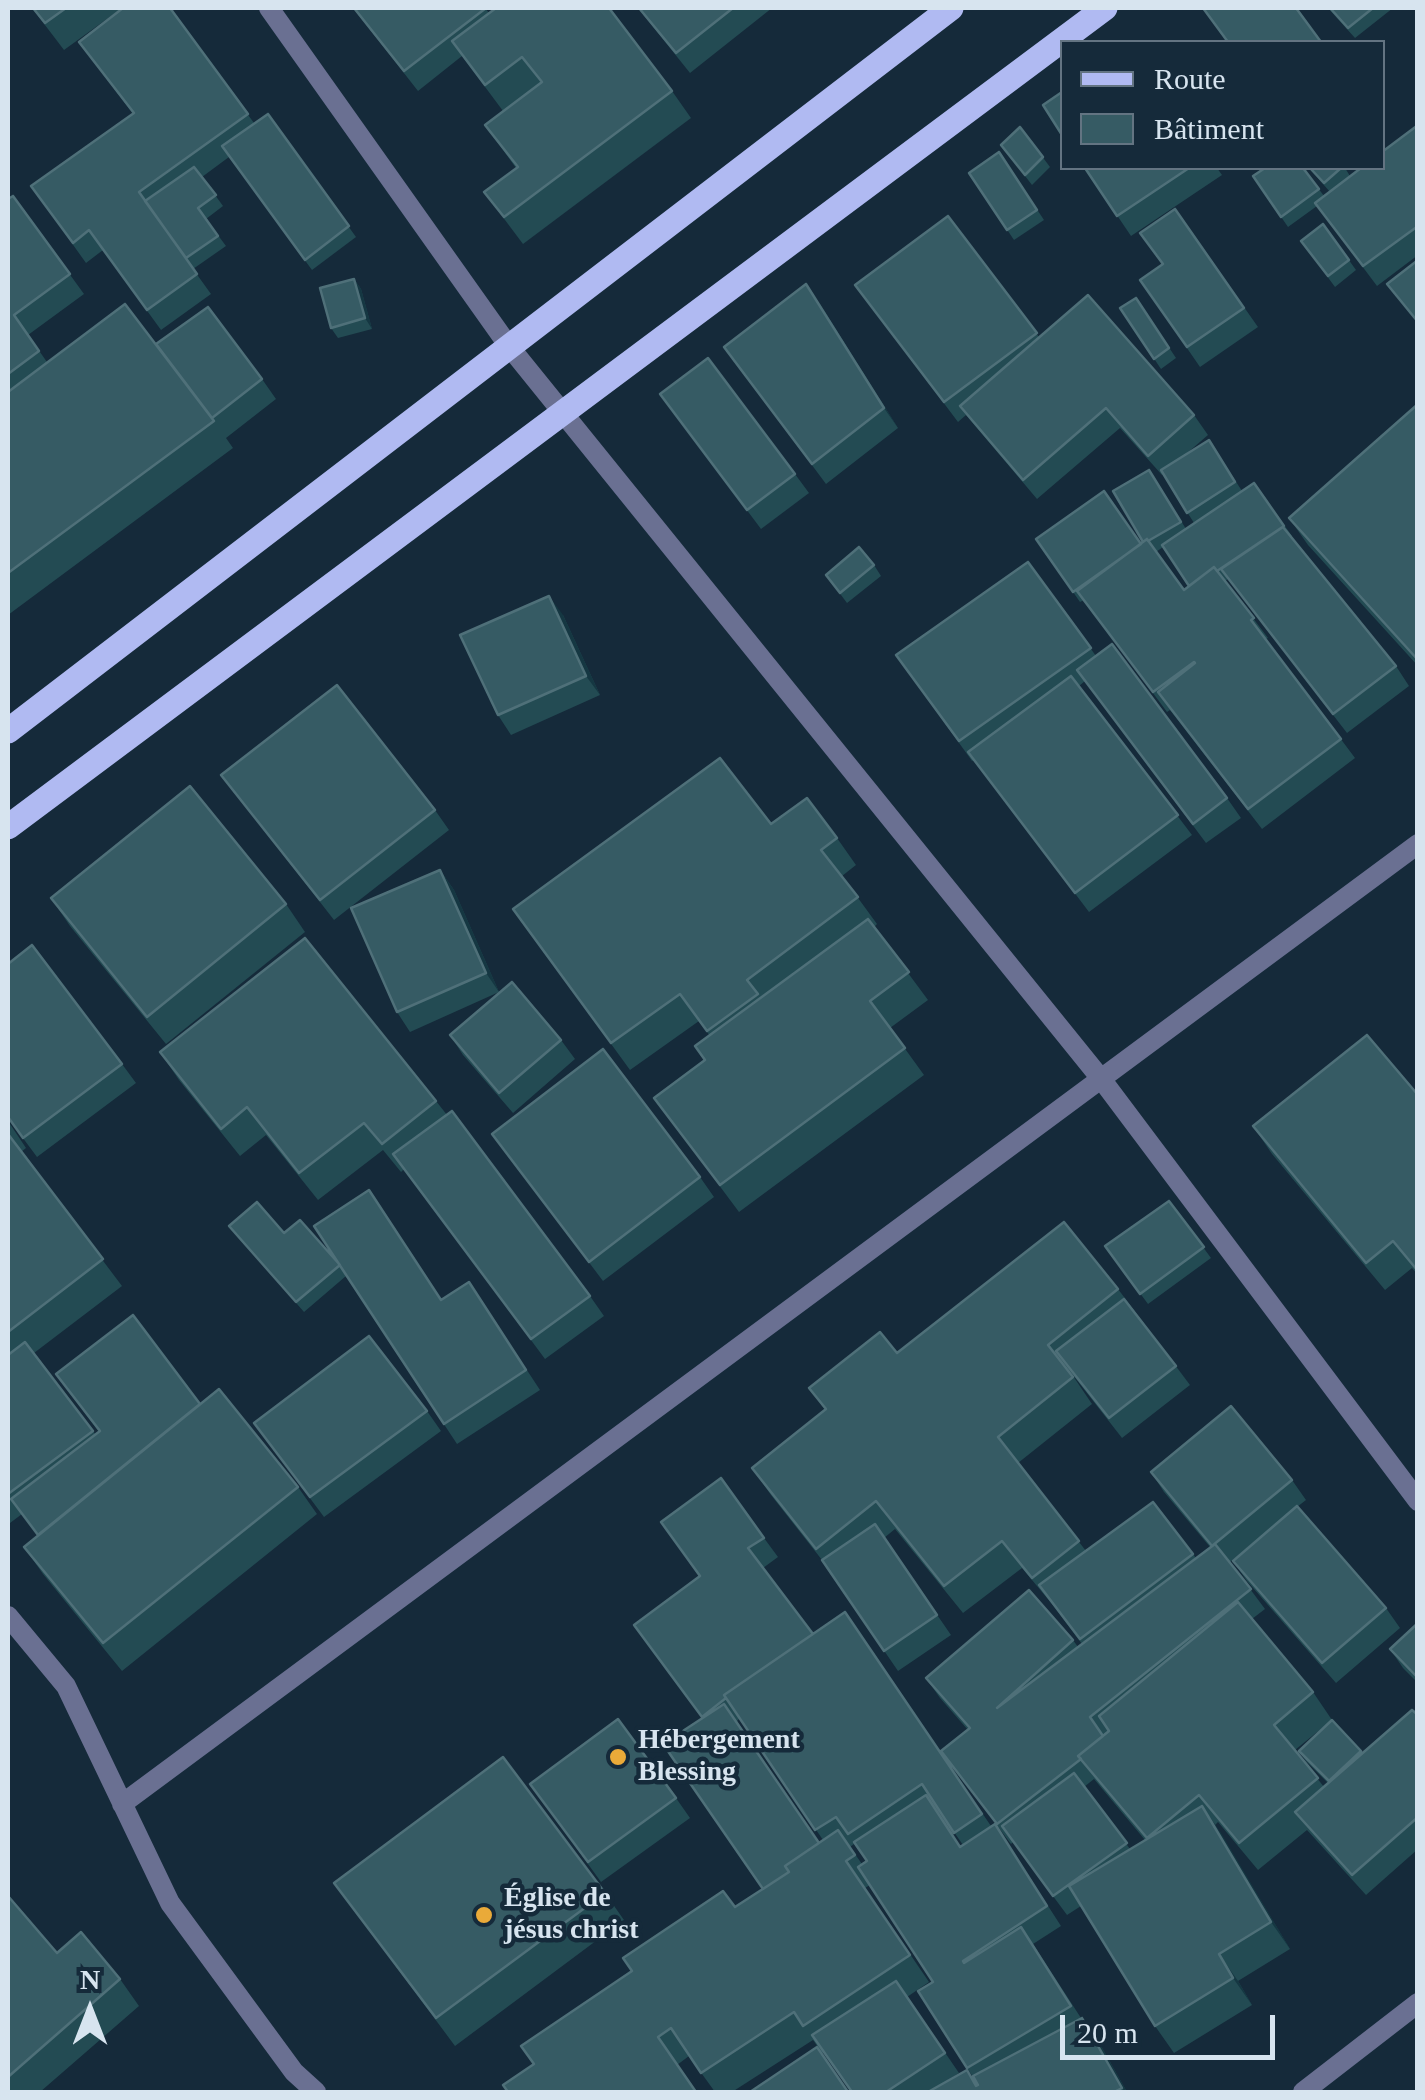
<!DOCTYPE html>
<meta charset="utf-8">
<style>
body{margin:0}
#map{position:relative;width:1425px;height:2100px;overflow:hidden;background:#152a3a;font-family:"Times New Roman",serif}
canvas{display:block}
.frame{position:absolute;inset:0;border:10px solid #d7e4ef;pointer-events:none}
.legend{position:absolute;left:1060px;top:40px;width:325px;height:130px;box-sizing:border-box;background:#152a3a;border:2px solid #637482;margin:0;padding:12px 18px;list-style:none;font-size:30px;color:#d7e4ef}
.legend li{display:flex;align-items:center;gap:20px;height:50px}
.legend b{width:50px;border:2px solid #637482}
.north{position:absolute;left:40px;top:1960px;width:100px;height:100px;-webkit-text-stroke:8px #152a3a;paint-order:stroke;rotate:0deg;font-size:28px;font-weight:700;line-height:40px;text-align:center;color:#d7e4ef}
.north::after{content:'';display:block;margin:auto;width:35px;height:45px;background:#d7e4ef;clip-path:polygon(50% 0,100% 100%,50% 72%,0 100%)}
.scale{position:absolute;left:1060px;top:2015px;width:215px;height:45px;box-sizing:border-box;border:5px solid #d7e4ef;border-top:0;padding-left:12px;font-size:30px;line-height:35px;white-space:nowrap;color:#d7e4ef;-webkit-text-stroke:8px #152a3a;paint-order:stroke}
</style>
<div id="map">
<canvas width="1425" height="2100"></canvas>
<div class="frame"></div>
<ul class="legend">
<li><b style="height:12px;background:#b0baf2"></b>Route</li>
<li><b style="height:28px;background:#365b64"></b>Bâtiment</li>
</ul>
<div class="north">N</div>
<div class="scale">20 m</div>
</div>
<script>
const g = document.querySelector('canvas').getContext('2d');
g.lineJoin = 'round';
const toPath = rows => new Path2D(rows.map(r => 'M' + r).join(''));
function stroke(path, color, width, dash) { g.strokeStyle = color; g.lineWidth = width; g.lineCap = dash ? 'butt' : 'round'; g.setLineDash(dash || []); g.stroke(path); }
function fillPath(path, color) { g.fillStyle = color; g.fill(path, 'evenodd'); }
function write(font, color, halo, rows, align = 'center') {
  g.font = font + ' "Times New Roman",serif'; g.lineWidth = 9; g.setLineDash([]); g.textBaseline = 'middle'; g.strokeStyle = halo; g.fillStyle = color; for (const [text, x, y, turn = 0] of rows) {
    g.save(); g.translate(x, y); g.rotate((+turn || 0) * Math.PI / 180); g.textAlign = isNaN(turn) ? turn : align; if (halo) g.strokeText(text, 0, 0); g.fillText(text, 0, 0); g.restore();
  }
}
const street = toPath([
 [269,8,508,345,1102,1080,1418,1501],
 [8,1616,66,1686,170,1903,294,2072,316,2092],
 [122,1804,1418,844],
 [1303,2092,1418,2003]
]);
const primary = toPath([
 [8,731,951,8],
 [8,827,1105,8]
]);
const wall = toPath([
 [32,8,122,8,64,50],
 [170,8,254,123,268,114,356,237,312,270,229,157,202,177,223,206,206,219,226,246,193,269,211,294,161,330,103,250,86,263,31,186,133,114,79,42],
 [353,8,485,8,489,13,672,91,691,118,523,244,484,192,516,168,485,125,503,111,462,56,418,91],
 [638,8,772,8,690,73],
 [1328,8,1393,8,1355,38],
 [1418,125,1418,255,1377,286,1317,206,1288,227,1253,176,1303,168,1324,196,1330,192,1309,168,1345,168,1350,176],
 [1020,127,1050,167,1032,185,1001,145],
 [999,152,1044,220,1014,240,969,173],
 [1085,168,1217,168,1222,175,1131,236],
 [13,196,84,294,28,335,47,362,156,344,262,379,276,399,226,438,233,448,8,615,8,199],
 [1175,209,1258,327,1200,367,1140,280,1162,264],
 [948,216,1039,337,1194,415,1208,435,1186,454,1209,440,1242,491,1254,483,1292,536,1290,537,1396,666,1409,686,1347,733,1228,579,1225,581,1268,638,1266,639,1355,758,1262,829,1170,710,1167,712,1084,600,1080,602,1036,539,1141,544,1143,542,1156,480,1186,529,1194,523,1163,474,1162,475,1120,428,1037,499,966,415,958,422,855,285],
 [1163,547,1189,586,1184,590,1156,552],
 [1323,224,1356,270,1335,287,1301,241],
 [354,279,361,289,372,329,338,338,331,328],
 [1136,298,1176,358,1161,369,1120,308],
 [820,304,898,428,826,484,724,347],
 [660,394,795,474,809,493,761,529],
 [1418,404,1418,666,1308,545,1289,518],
 [1028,562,1096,656,1227,798,1241,818,1206,843,1085,681,1079,686,1192,835,1089,912,974,760,972,761,896,655],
 [874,565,881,576,847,603,826,575],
 [563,615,600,695,511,735,498,715],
 [221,775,435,810,449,830,334,920],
 [771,824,837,838,856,865,842,876,877,924,874,927,928,1000,890,1028,924,1075,739,1212,654,1098,705,1060,710,1036,699,1021,630,1070,513,909],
 [440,870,454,890,499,992,410,1032,397,1012],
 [51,898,286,904,305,932,166,1044,70,926],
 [8,964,122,1064,136,1083,37,1157,8,1118],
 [450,1035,561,1040,575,1059,513,1113,463,1055],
 [160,1052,436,1101,590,1296,604,1316,545,1359,404,1169,401,1172,383,1150,318,1200,266,1135,240,1156,179,1080],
 [1418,1095,1418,1275,1412,1268,1385,1290,1272,1154,1253,1126],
 [8,1121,26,1148,21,1152,122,1286,34,1353,96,1435,99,1432,56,1374,200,1404,298,1487,317,1514,122,1671,43,1574,24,1547,38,1536,22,1514,10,1523,8,1520],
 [492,1134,700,1177,714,1197,603,1281],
 [1169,1201,1211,1258,1148,1304,1105,1246],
 [229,1226,284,1233,339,1264,442,1300,469,1282,540,1390,457,1444,346,1276,304,1312],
 [1118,1289,1190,1385,1122,1438,1069,1370,1092,1404,1018,1463,1086,1551,1153,1502,1196,1558,1210,1547,1164,1492,1151,1472,1292,1480,1306,1500,1297,1507,1386,1608,1400,1628,1336,1683,1247,1581,1233,1561,1281,1520,1230,1562,1265,1609,1252,1619,1313,1692,1332,1720,1295,1750,1324,1787,1328,1783,1306,1761,1299,1751,1332,1720,1363,1753,1418,1715,1418,1849,1366,1895,1307,1830,1258,1870,1218,1822,1215,1825,1290,1949,1238,1981,1252,2005,1174,2053,1155,2026,1081,1906,1067,1915,1013,1842,1011,1844,941,1751,968,1730,940,1698,926,1678,1073,1640,1078,1647,1082,1644,1052,1604,1022,1568,963,1613,895,1529,884,1538,951,1635,898,1671,822,1560,771,1495,752,1468,825,1410,809,1388,897,1353],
 [1094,1779,1145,1840,1130,1849,1084,1787],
 [427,1411,441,1431,324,1517,254,1423],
 [764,1538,778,1557,763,1568,813,1634,845,1612,991,1826,995,1824,1008,1844,1061,1926,1033,1944,1081,2018,1096,2037,1127,2092,852,2092,824,2052,822,2053,813,2040,732,2092,715,2092,689,2056,677,2065,534,2064,735,1907,763,1889,702,1718,634,1625],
 [740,1718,823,1840,819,1843,737,1721],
 [940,1812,963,1845,960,1846,939,1813],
 [854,1844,867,1862,862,1864,850,1847],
 [870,1885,933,1982,918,1991,978,2085,939,2086,959,2073,907,1997,929,1982,865,1888],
 [1418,1623,1418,1683,1403,1668,1390,1649],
 [530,1784,676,1798,690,1818,601,1882],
 [334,1883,605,1893,624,1920,455,2046],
 [8,1896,57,1953,120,1979,139,2006,40,2092,8,2092]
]);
const shadedWall = toPath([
 [354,279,361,289,372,329,365,318],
 [806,284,820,304,898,428,884,408],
 [549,596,563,615,600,695,586,676],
 [440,870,454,890,499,992,486,973],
 [1202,1806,1221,1833,1290,1949,1271,1922],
 [1219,1954,1238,1981,1252,2005,1233,1978],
 [1082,2018,1096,2037,1127,2092,1125,2092,1122,2088]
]);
const building = toPath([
 [33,8,66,8,45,23,33,8],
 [123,8,170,8,248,114,139,192,197,274,147,310,89,230,73,243,31,186,134,113,79,42,123,8],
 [354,8,486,8,404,71,354,8],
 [496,8,609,8,672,91,504,217,484,192,518,167,485,125,542,82,522,57,485,85,452,41,496,8],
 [639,8,733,8,676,53,639,8],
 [1203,8,1296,8,1321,42,1228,42,1203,8],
 [1330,8,1373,8,1348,28,1330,8],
 [1062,92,1062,135,1043,105,1062,92],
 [268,114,349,226,305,260,222,146,268,114],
 [1418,125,1418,226,1363,266,1315,203,1361,168,1382,168,1382,152,1418,125],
 [1020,127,1043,157,1025,175,1001,145,1020,127],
 [999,152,1037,210,1007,230,969,173,999,152],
 [194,167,216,195,198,208,218,236,186,258,145,201,194,167],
 [1085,168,1189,168,1117,216,1085,168],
 [1265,168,1303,168,1319,189,1281,217,1253,176,1265,168],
 [1310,168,1341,168,1324,183,1310,168],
 [13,196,70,274,14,315,39,351,8,374,8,199,13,196],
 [1175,209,1244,308,1187,347,1140,280,1163,264,1140,233,1175,209],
 [948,216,1037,333,944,402,855,285,948,216],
 [1323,224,1349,260,1328,276,1301,241,1323,224],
 [1418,260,1418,322,1387,284,1418,260],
 [354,279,365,318,331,328,320,288,354,279],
 [806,284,884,408,812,464,724,347,806,284],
 [1088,295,1194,415,1148,456,1106,408,1023,480,960,406,1088,295],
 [1136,298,1169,348,1154,359,1120,308,1136,298],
 [125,304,214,421,8,573,8,392,125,304],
 [208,307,262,379,212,418,156,344,208,307],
 [708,358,795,474,747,510,660,394,708,358],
 [1418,404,1418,660,1289,518,1418,404],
 [1209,440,1235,482,1187,513,1161,470,1209,440],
 [1149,470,1181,522,1148,541,1147,539,1143,542,1113,491,1149,470],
 [1254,483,1284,526,1217,571,1214,567,1189,586,1162,545,1254,483],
 [1104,491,1141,544,1073,592,1036,539,1104,491],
 [1283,527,1396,666,1333,714,1221,569,1283,527],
 [1147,539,1184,590,1214,567,1254,618,1251,620,1341,739,1248,809,1158,692,1195,663,1194,662,1153,692,1077,591,1147,539],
 [859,547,874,565,840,593,826,575,859,547],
 [1028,562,1091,648,959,741,896,655,1028,562],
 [549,596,586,676,498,715,460,635,549,596],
 [1112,644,1227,798,1193,824,1077,670,1112,644],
 [1071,676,1178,815,1075,893,968,752,1071,676],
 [337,685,435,810,320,900,221,775,337,685],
 [720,758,771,824,807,798,837,838,821,850,858,897,747,980,758,994,707,1031,680,994,611,1043,513,909,720,758],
 [190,786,286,904,147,1017,51,898,190,786],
 [440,870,486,973,397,1012,351,908,440,870],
 [868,919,909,972,870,1001,905,1048,720,1185,654,1098,705,1060,695,1046,868,919],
 [305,938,436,1101,382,1144,364,1123,299,1173,247,1107,221,1129,160,1052,305,938],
 [32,945,122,1064,23,1138,8,1117,8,964,32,945],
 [512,982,561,1040,499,1093,450,1035,512,982],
 [1367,1035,1418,1095,1418,1271,1393,1241,1366,1263,1253,1126,1367,1035],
 [603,1049,700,1177,589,1262,492,1134,603,1049],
 [452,1111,590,1296,531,1339,393,1154,452,1111],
 [8,1134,103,1259,8,1332,8,1134],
 [369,1190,441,1300,469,1282,526,1370,444,1424,314,1226,369,1190],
 [1169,1201,1204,1247,1140,1294,1105,1246,1169,1201],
 [257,1202,284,1233,300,1220,340,1265,296,1302,229,1226,257,1202],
 [1064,1222,1118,1289,1048,1345,1073,1377,998,1437,1079,1541,1032,1578,1002,1541,944,1586,876,1501,816,1549,752,1468,826,1409,809,1388,880,1332,897,1353,1064,1222],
 [1124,1299,1176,1366,1109,1418,1056,1351,1124,1299],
 [133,1315,200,1404,38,1535,11,1499,100,1431,56,1374,133,1315],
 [369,1336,427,1411,310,1497,254,1423,369,1336],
 [25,1342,93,1431,8,1494,8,1355,25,1342],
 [219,1389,298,1487,103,1643,24,1547,219,1389],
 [1231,1406,1292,1480,1212,1546,1151,1472,1231,1406],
 [721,1478,764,1538,748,1548,813,1634,724,1695,726,1698,702,1717,634,1625,700,1576,661,1522,721,1478],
 [1153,1502,1193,1554,1080,1639,1039,1585,1153,1502],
 [1297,1506,1386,1608,1322,1663,1233,1561,1297,1506],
 [875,1524,937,1615,884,1651,822,1560,875,1524],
 [1215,1544,1251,1589,1090,1717,1103,1736,1078,1756,1081,1759,997,1824,941,1751,970,1728,926,1678,1029,1590,1073,1640,997,1708,1215,1544],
 [1238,1602,1313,1692,1274,1725,1318,1778,1239,1843,1199,1795,1147,1838,1078,1756,1109,1731,1099,1716,1238,1602],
 [845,1612,982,1814,954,1833,922,1784,848,1834,836,1817,815,1830,724,1695,845,1612],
 [1418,1623,1418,1678,1390,1649,1418,1623],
 [724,1704,819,1843,785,1866,789,1872,763,1889,663,1744,724,1704],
 [1412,1710,1418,1715,1418,1817,1352,1875,1295,1812,1412,1710],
 [618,1719,676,1798,588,1862,530,1784,618,1719],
 [1332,1720,1361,1751,1329,1781,1299,1751,1332,1720],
 [503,1757,605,1893,436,2018,334,1883,503,1757],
 [1074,1773,1127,1843,1053,1896,1002,1826,1074,1773],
 [926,1795,960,1847,995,1824,1047,1906,963,1961,964,1963,1021,1927,1071,2006,967,2068,918,1991,933,1982,858,1867,867,1861,854,1842,926,1795],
 [1202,1806,1271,1922,1219,1954,1233,1978,1155,2026,1069,1886,1202,1806],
 [838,1830,855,1855,846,1861,910,1955,803,2026,794,2012,701,2073,671,2028,658,2037,696,2092,508,2092,503,2085,534,2064,521,2046,632,1971,623,1958,723,1891,735,1907,789,1872,785,1866,838,1830],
 [8,1896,57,1953,81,1932,120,1979,8,2077,8,1896],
 [896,1981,945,2053,886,2092,852,2092,812,2035,896,1981],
 [1082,2018,1122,2088,1114,2092,928,2092,967,2070,976,2086,978,2085,973,2076,1082,2018],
 [817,2047,848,2092,750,2092,817,2047]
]);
const markers = [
 [618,1757,10,"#eaaa39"],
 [484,1915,10,"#eaaa39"]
];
const poiNames = [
 ["Hébergement",638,1741],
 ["Blessing",638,1773],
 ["Église de",504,1899],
 ["jésus christ",504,1931]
];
stroke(street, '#6a7092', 20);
stroke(primary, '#b0baf2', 25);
fillPath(wall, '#234b53');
fillPath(shadedWall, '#153742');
fillPath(building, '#365b64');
stroke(building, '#4f7079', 2.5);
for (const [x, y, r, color] of markers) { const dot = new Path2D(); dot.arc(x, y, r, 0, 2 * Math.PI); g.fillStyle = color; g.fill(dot); stroke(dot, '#152a3a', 4); }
write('bold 28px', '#d7e4ef', '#152a3a', poiNames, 'left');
</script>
